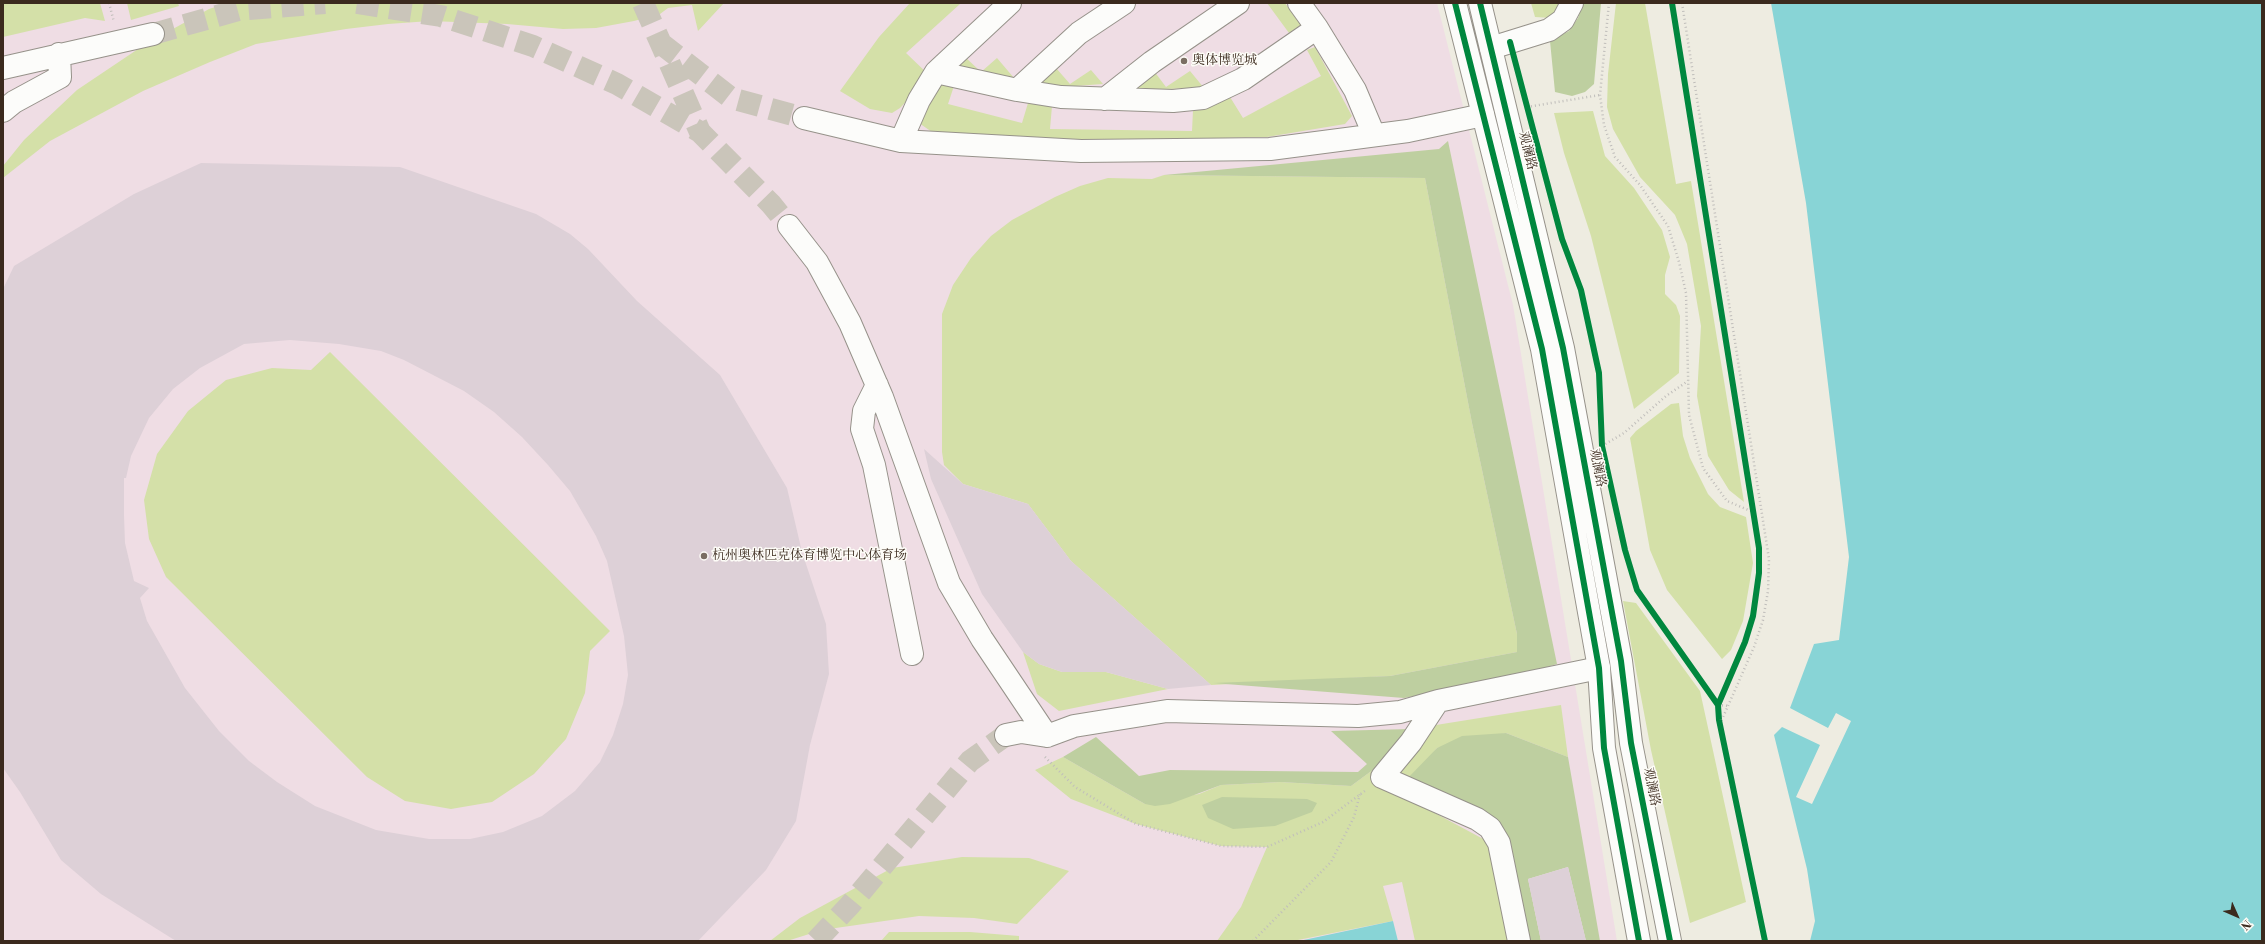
<!DOCTYPE html>
<meta charset="utf-8">
<style>
body{margin:0}
#map{position:relative;width:2265px;height:944px;overflow:hidden;background:#eeece1;font-family:"Libre Bodoni",serif}
canvas{display:block}
.frame{position:absolute;inset:0;border:4px solid #3b2a1e;pointer-events:none}
.north{position:absolute;left:2217px;top:896px;width:40px;height:40px;-webkit-text-stroke:3px #fdfcf7;paint-order:stroke;rotate:135deg;font-size:11px;font-weight:700;line-height:16px;text-align:center;color:#3b2a1e}
.north::after{content:'';display:block;margin:auto;width:14px;height:18px;background:#3b2a1e;clip-path:polygon(50% 0,100% 100%,50% 72%,0 100%)}
</style>
<div id="map">
<canvas width="2265" height="944"></canvas>
<div class="frame"></div>
<div class="north">N</div>
</div>
<script>
const g = document.querySelector('canvas').getContext('2d');
g.lineJoin = 'round';
function fillPath(path, color) { g.fillStyle = color; g.fill(path, 'evenodd'); }
const toPath = rows => new Path2D(rows.map(r => 'M' + r).join(''));
function stroke(path, color, width, dash) { g.strokeStyle = color; g.lineWidth = width; g.lineCap = dash ? 'butt' : 'round'; g.setLineDash(dash || []); g.stroke(path); }
function write(font, color, halo, rows, align = 'center') {
  g.font = font + ' "Libre Bodoni","Noto Serif SC",serif'; g.lineWidth = 3; g.setLineDash([]); g.textBaseline = 'middle'; g.strokeStyle = halo; g.fillStyle = color; for (const [text, x, y, turn = 0] of rows) {
    g.save(); g.translate(x, y); g.rotate((+turn || 0) * Math.PI / 180); g.textAlign = isNaN(turn) ? turn : align; if (halo) g.strokeText(text, 0, 0); g.fillText(text, 0, 0); g.restore();
  }
}
const built = toPath([
 [3,3,1437,3,1513,305,1617,941,3,941]
]);
const green = toPath([
 [3,3,100,3,105,21,85,18,3,37],
 [127,3,178,3,179,6,131,20],
 [227,3,724,3,698,31,692,5,668,8,660,14,634,21,596,28,563,29,507,24,430,21,388,24,346,29,256,44,210,62,143,91,50,141,3,178,3,166,24,140,77,90,144,45,209,9],
 [910,3,960,4,906,53,930,76,900,108,892,113,870,109,840,91,879,37],
 [1267,3,1285,3,1301,25,1289,33],
 [1531,3,1561,3,1552,18,1535,17],
 [1616,3,1645,3,1676,184,1691,181,1744,502,1729,490,1708,456,1697,396,1701,326,1687,244,1675,215,1640,177,1613,129,1607,107,1608,74],
 [1315,47,1352,116,1345,124,1267,137,1082,141,932,132,919,123,932,97,941,85,954,86,948,104,1022,123,1028,103,1052,106,1050,129,1192,131,1193,110,1208,106,1230,97,1243,118,1321,76,1307,50],
 [964,56,981,72,997,58,1014,78,952,68],
 [1056,68,1070,84,1091,70,1103,84,1062,87,1036,83],
 [1154,71,1166,87,1190,71,1204,88,1127,90],
 [1593,111,1605,156,1634,188,1662,230,1670,257,1665,275,1665,294,1676,305,1680,316,1679,373,1634,409,1591,236,1564,153,1554,113],
 [1164,175,1425,178,1472,423,1517,634,1517,652,1390,676,1211,685,1071,561,1028,504,963,484,944,465,942,452,942,314,953,285,971,258,991,236,1012,220,1055,197,1080,186,1108,178,1152,179],
 [330,352,610,631,590,651,585,693,566,739,534,774,492,802,451,809,405,801,367,777,166,577,149,539,144,500,157,454,188,411,226,380,272,368,311,370],
 [1679,403,1683,436,1690,458,1708,494,1720,507,1746,517,1753,563,1743,621,1731,650,1722,659,1667,590,1650,550,1630,438,1636,431,1671,404],
 [1623,601,1636,603,1700,691,1746,902,1690,923,1651,750],
 [1023,652,1039,664,1062,672,1106,672,1168,689,1059,711,1037,694],
 [1561,705,1568,757,1506,733,1437,748,1427,760,1405,797,1487,841,1512,941,1415,941,1402,882,1383,886,1393,921,1293,941,1217,941,1241,907,1267,847,1221,846,1136,824,1071,799,1035,770,1063,757,1145,804,1199,794,1221,785,1280,782,1351,786,1389,758,1411,729],
 [962,857,1029,858,1069,871,1017,924,974,918,919,916,822,930,787,941,770,941,800,918,892,868],
 [889,932,970,932,1019,936,1019,941,881,941]
]);
const forest = toPath([
 [1583,3,1601,3,1594,84,1585,92,1572,96,1555,92,1550,41,1569,31,1578,18],
 [1448,141,1557,664,1527,673,1404,698,1213,683,1390,676,1517,652,1517,634,1472,423,1425,178,1164,175,1439,149],
 [1411,729,1389,758,1351,786,1280,782,1221,785,1170,804,1155,806,1145,804,1063,757,1096,737,1139,776,1170,770,1358,772,1367,764,1331,731],
 [1506,733,1568,757,1600,941,1586,941,1568,867,1528,879,1541,941,1526,941,1504,841,1407,779,1437,748,1462,736],
 [1222,797,1307,799,1317,803,1312,812,1275,826,1233,829,1208,818,1202,805]
]);
const water = toPath([
 [1771,3,2262,3,2262,941,1810,941,1815,921,1807,869,1774,735,1782,727,1820,745,1796,797,1812,804,1851,721,1836,713,1828,728,1790,708,1814,644,1839,640,1849,557,1806,203],
 [1393,921,1398,941,1299,941]
]);
const building = toPath([
 [201,163,400,167,536,214,570,234,588,249,637,301,720,375,787,488,802,552,826,624,829,674,810,745,796,821,766,870,698,941,176,941,101,894,61,860,20,792,3,768,3,289,14,266,134,194],
 [290,340,339,344,381,351,404,360,464,391,494,412,522,437,548,465,570,491,596,536,607,561,624,636,628,675,623,704,613,735,600,762,575,791,542,816,503,832,470,839,429,839,376,830,315,806,277,782,249,761,219,731,185,688,147,621,140,598,149,588,134,581,125,543,124,515,124,478,126,478,131,456,149,418,173,389,200,368,244,344],
 [924,449,963,484,1028,504,1071,561,1211,685,1168,689,1106,672,1062,672,1039,664,1023,652,982,594,931,479],
 [1568,867,1586,941,1541,941,1528,879]
]);
const minorTunnel = toPath([
 [357,3,441,16,533,46,617,84,700,132,771,204,789,226],
 [643,3,700,132],
 [153,34,238,10,325,3],
 [659,42,731,98,804,118],
 [816,941,850,905,970,761,1006,735]
]);
const path = toPath([
 [109,3,114,22],
 [1609,3,1600,95,1604,125,1615,157,1640,185,1668,226,1679,262,1686,293,1689,415,1703,468,1727,501,1753,512],
 [1682,3,1769,559,1768,591,1763,620,1754,647,1720,724],
 [1527,107,1600,95],
 [1602,446,1624,433,1666,396,1688,381],
 [1718,705,1729,706],
 [1045,757,1075,787,1136,824,1221,846,1267,847,1323,822,1366,790],
 [1253,941,1331,862,1354,817,1360,794]
]);
const minor = toPath([
 [1299,3,1317,28,1355,90,1374,135],
 [1491,48,1549,30,1563,20,1572,3],
 [3,68,153,34],
 [936,72,1017,90,1061,97,1173,101,1203,98,1243,79,1317,28],
 [1017,90,1079,33,1124,3],
 [1105,99,1152,62,1238,3],
 [3,111,14,102,60,77,59,54],
 [804,118,901,141,1081,151,1270,149,1408,131,1483,115],
 [901,141,919,100,936,72,1010,3],
 [789,226,817,262,850,323,882,397,949,583,982,639,1047,736],
 [877,385,864,411,862,429,874,465,912,654],
 [1438,701,1411,742,1382,777,1477,819,1490,828,1499,843,1519,941],
 [1006,735,1021,732,1047,736,1074,726,1167,711,1358,716,1400,712,1438,701,1599,668]
]);
const major = toPath([
 [1455,3,1542,349,1599,668,1604,748,1639,941],
 [1480,3,1563,348,1621,661,1631,743,1670,941]
]);
const cycleway = toPath([
 [1455,3,1542,349,1599,668,1604,748,1639,941],
 [1480,3,1563,348,1621,661,1631,743,1670,941],
 [1672,3,1759,548,1759,573,1753,616,1745,642,1718,705,1719,720,1765,941],
 [1510,42,1562,239,1581,290,1599,373,1602,446,1625,550,1637,590,1718,705]
]);
const markers = [
 [1184,61,4,"#7a6e62"],
 [704,556,4,"#7a6e62"]
];
const poiNames = [
 ["奥体博览城",1192,61],
 ["杭州奥林匹克体育博览中心体育场",712,556]
];
const streetNames = [
 ["观澜路",1527,151,76],
 ["观澜路",1597,468,79],
 ["观澜路",1651,787,79]
];
fillPath(built, '#efdde4');
fillPath(green, '#d4e0a8');
fillPath(forest, '#becfa0');
fillPath(water, '#88d4d6');
fillPath(building, '#ddd0d7');
stroke(minorTunnel, '#cac5ba', 22, [22, 11]);
stroke(minor, '#96928a', 24);
stroke(major, '#96928a', 24);
stroke(path, '#c0bebb', 2.5, [1, 3]);
stroke(minor, '#fcfcfa', 22);
stroke(major, '#fcfcfa', 22);
stroke(cycleway, '#00873e', 6);
for (const [x, y, r, color] of markers) { const dot = new Path2D(); dot.arc(x, y, r, 0, 2 * Math.PI); g.fillStyle = color; g.fill(dot); stroke(dot, '#fdfcf7', 1.5); }
write('13px', '#3b2a1e', '#fdfcf7', poiNames, 'left');
write('13px', '#3b2a1e', '#fdfcf7', streetNames);
</script>
